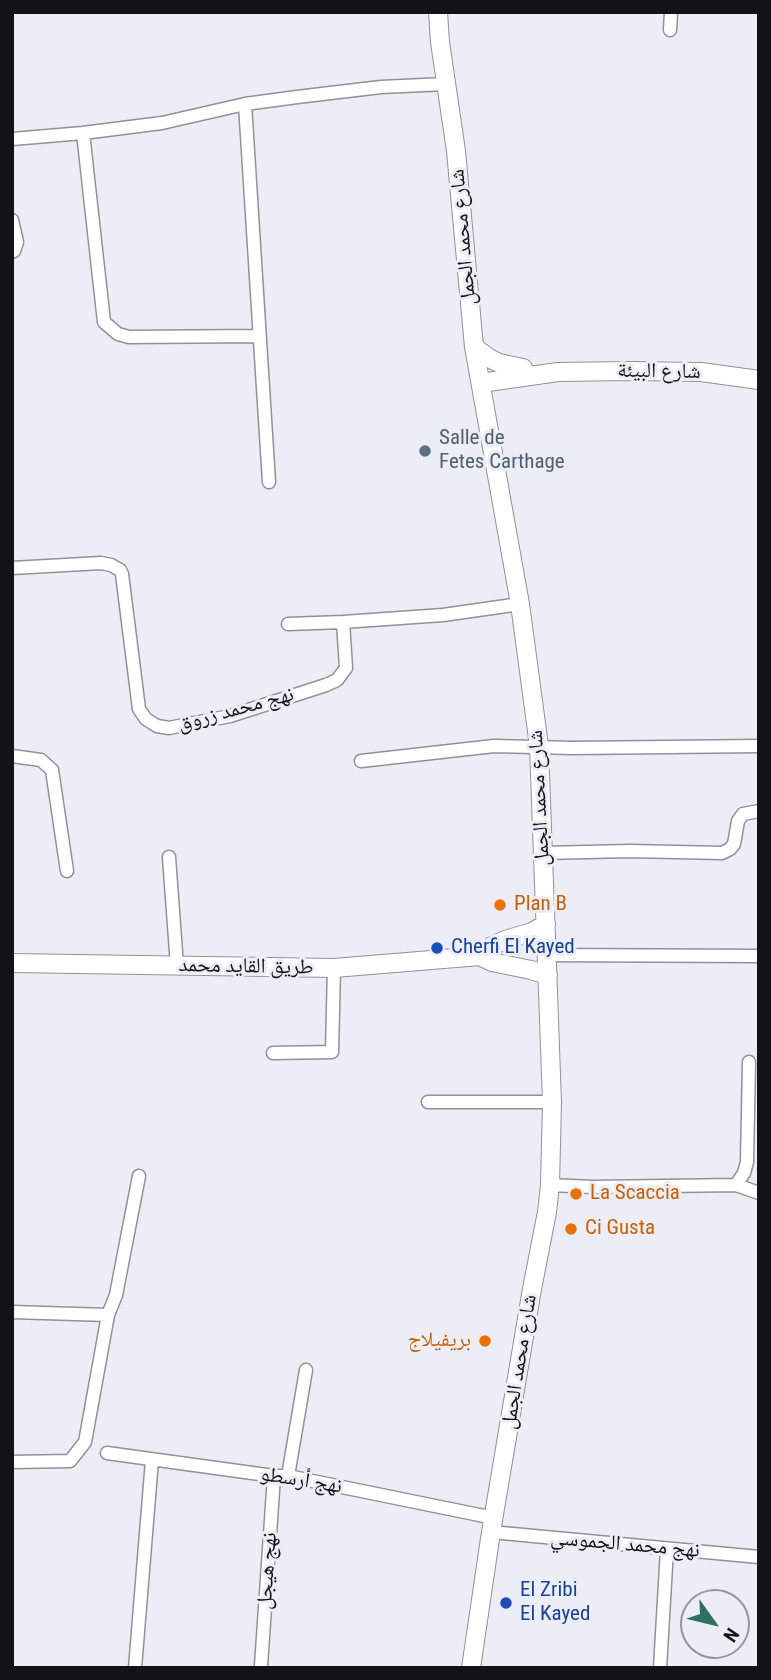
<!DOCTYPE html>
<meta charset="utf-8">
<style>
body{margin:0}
#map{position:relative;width:771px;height:1680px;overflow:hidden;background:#ecedf5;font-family:"Roboto Condensed",sans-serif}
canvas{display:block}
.frame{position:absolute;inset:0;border:14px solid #131316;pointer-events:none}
.north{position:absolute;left:680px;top:1589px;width:70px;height:70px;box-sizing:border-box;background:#ecedf5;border:2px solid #95969c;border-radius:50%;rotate:124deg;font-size:19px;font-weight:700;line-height:28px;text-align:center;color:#131316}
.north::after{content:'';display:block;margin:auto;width:24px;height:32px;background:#31705e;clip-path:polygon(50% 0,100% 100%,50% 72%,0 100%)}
</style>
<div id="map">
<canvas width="771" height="1680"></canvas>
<div class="frame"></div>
<div class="north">N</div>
</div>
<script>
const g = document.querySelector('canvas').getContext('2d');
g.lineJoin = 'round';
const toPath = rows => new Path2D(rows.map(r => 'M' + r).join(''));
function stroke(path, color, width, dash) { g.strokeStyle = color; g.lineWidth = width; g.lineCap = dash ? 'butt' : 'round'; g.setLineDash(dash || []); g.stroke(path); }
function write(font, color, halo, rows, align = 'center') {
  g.font = font + ' "Roboto Condensed","Noto Naskh Arabic",sans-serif'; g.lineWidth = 6; g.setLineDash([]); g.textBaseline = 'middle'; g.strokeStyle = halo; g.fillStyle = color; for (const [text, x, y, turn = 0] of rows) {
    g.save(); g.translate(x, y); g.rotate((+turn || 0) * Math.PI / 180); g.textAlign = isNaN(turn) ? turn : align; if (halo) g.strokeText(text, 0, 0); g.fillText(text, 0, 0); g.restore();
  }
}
const street = toPath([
 [670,30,671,12],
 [245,104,269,482],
 [83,133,104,322,118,334,129,337,259,336],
 [12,139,83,133,162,123,245,104,297,97,381,87,446,84],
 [12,220,17,242,14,251,12,252],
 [12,568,101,563,111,565,120,570,122,574,139,709,146,719,157,726,169,728,230,716,326,685,337,680,346,668,343,622],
 [288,624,343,622,443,615,520,604],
 [12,756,41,760,52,770,67,871],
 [361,761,494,746,573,748,759,746],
 [543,853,630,851,722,853,730,849,734,844,738,821,743,814,759,811],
 [169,857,177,966],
 [547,955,759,956],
 [273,1053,332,1052,334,968],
 [428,1102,552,1102],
 [550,1185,593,1187,736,1185,744,1173,747,1162,749,1062],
 [736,1185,759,1193],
 [12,1312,108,1315],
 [107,1453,274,1476,288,1476,494,1518],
 [12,1462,70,1461,85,1442,108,1315,116,1295,139,1176],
 [288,1476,306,1370],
 [491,1532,759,1557],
 [261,1666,274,1476],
 [135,1668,152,1460],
 [660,1668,667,1549]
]);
const secondary = toPath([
 [438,12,440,42,456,151,474,347,520,604,539,746,552,1102,550,1185,547,1212,532,1289,491,1532,471,1668],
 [474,347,489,358,499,363,523,368],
 [481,383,558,372,629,371,701,372,759,380],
 [480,956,492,962,531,970,548,975],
 [12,963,334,968,480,956,492,946,505,940,532,932,546,924]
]);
const markers = [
 [425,451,7,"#5c6f8a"],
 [500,905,7,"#e8710a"],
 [437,948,7,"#1a4fb4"],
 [576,1194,7,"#e8710a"],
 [571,1229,7,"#e8710a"],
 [485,1341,7,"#e8710a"],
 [506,1603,7,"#1a4fb4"]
];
const streetNames = [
 ["شارع محمد الجمل",464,237,-95],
 ["شارع البيئة",659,372,1],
 ["نهج محمد زروق",236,710,-15],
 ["شارع محمد الجمل",540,798,-93],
 ["طريق القايد محمد",246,967,1],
 ["شارع محمد الجمل",520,1362,-81],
 ["نهج أرسطو",301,1481,9],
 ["نهج محمد الجموسي",625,1545,5],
 ["نهج هيجل",268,1571,-86]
];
const serviceNames = [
 ["Salle de",439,439],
 ["Fetes Carthage",439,463]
];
const foodNames = [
 ["Plan B",514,905],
 ["La Scaccia",590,1194],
 ["Ci Gusta",585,1229],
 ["بريفيلاج",471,1341,"right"]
];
const transitNames = [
 ["Cherfi El Kayed",451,948],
 ["El Zribi",520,1591],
 ["El Kayed",520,1615]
];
stroke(street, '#919199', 15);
stroke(secondary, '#919199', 20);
stroke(street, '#fff', 12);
stroke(secondary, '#fff', 18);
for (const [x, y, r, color] of markers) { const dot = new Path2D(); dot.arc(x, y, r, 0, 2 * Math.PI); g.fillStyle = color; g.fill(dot); stroke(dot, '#ecedf5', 2.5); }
write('21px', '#131316', '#ecedf5', streetNames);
write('21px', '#4e5e75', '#ecedf5', serviceNames, 'left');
write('21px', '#c56008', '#ecedf5', foodNames, 'left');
write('21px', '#164399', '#ecedf5', transitNames, 'left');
</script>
